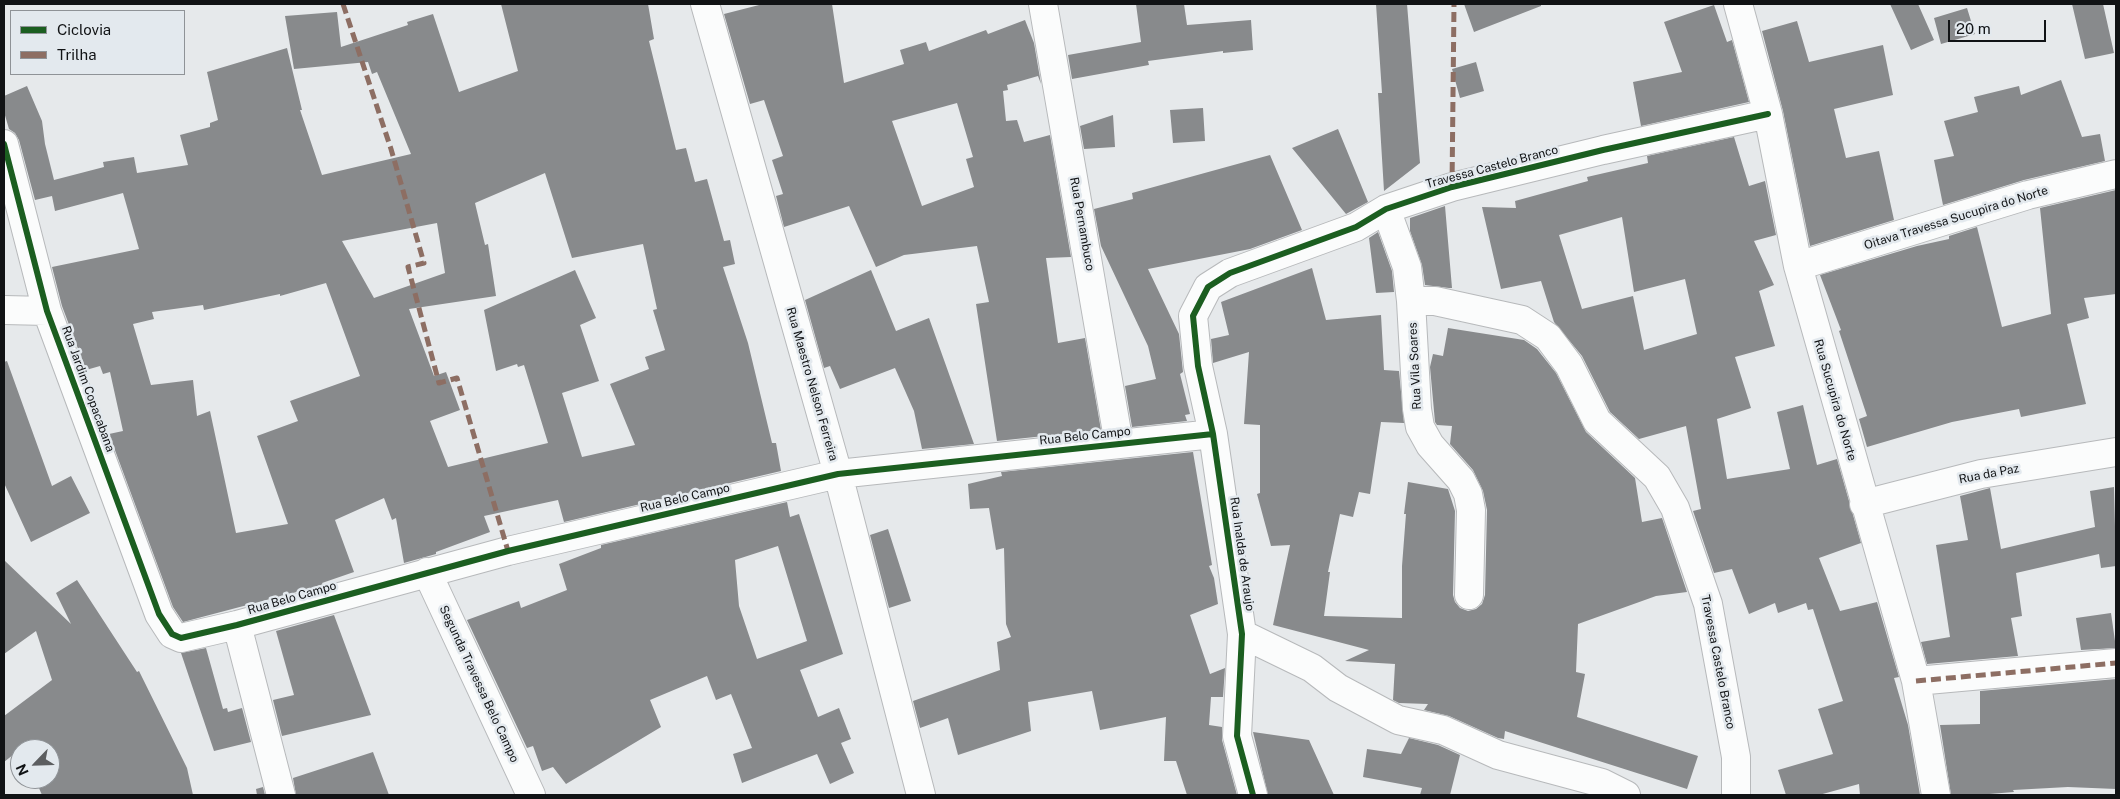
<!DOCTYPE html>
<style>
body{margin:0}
#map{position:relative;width:2120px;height:799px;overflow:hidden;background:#e6e9eb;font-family:"Public Sans",sans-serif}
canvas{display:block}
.frame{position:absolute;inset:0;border:5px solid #111315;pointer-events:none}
.legend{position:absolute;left:10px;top:10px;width:175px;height:65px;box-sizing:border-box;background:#e3e9ee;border:1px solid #8f9397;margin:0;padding:6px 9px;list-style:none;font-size:15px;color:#111315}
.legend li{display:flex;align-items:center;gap:10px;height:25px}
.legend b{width:25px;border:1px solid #8f9397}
.north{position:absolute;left:10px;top:739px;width:50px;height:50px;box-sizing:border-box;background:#e3e9ee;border:1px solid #8f9397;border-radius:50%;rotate:246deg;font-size:14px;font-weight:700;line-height:20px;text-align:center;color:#111315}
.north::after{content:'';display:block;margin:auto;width:18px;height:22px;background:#5c5e60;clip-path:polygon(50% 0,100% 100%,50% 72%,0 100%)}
.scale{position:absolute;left:1948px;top:20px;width:98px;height:22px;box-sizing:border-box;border:2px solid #111315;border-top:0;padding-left:6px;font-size:15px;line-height:18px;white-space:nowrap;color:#111315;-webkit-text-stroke:4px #e3e9ee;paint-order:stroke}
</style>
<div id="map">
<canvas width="2120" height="799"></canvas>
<div class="frame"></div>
<ul class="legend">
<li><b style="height:6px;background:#1b5e20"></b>Ciclovia</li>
<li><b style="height:6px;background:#8d6e63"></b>Trilha</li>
</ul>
<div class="north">N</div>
<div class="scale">20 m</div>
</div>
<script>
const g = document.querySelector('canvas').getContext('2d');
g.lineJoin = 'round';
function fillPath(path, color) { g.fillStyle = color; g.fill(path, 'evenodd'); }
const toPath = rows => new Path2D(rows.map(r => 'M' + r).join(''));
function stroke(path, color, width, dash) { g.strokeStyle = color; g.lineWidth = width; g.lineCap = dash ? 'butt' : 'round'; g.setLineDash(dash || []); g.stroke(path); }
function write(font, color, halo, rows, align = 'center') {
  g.font = font + ' "Public Sans",sans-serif'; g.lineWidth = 5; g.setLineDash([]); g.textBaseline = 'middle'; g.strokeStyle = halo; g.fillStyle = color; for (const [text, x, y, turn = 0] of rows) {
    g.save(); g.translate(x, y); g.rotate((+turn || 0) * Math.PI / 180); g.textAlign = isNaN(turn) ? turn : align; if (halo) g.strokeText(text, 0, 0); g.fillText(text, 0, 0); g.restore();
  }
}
const building = toPath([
 [501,4,648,4,654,39,649,41,676,150,686,148,695,182,707,179,724,241,730,240,735,264,723,267,748,343,772,443,776,443,781,471,564,522,558,500,484,516,490,532,436,552,436,554,404,563,396,518,392,520,384,498,335,520,354,572,322,583,323,585,183,622,173,607,109,434,123,431,110,372,103,374,100,366,86,370,62,306,52,267,139,249,123,193,55,211,52,196,35,200,19,140,15,133,9,129,4,112,4,96,27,86,42,121,45,144,54,180,104,167,103,162,134,157,137,173,188,165,180,135,210,127,210,123,218,120,207,72,287,48,302,110,300,110,322,175,411,154,377,72,372,74,368,62,294,69,285,16,337,12,341,47,408,25,407,22,433,14,459,92,518,71],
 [545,173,572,258,643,244,657,309,653,310,665,350,645,357,649,369,610,384,635,445,582,457,562,393,599,381,580,325,596,318,575,270,484,310,496,371,517,364,518,367,524,365,548,443,448,467,430,421,460,410,446,372,434,376,409,309,496,296,488,244,485,245,475,203],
 [437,223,445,273,374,298,342,241],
 [326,283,360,376,290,401,298,421,257,436,288,524,236,533,210,411,197,416,193,380,151,385,133,324,154,319,152,312,203,305,204,310,280,294,280,296],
 [763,4,832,4,844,83,904,64,900,50,926,42,929,51,986,30,988,34,1025,20,1034,43,1041,84,1038,76,1007,85,1008,90,1003,91,1006,121,1017,120,1024,142,1050,135,1071,257,1046,258,1058,343,1085,338,1101,430,997,441,976,304,989,302,977,246,904,255,876,267,849,206,784,227,776,196,783,194,772,160,783,156,764,100,750,104,724,14],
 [957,103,973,157,966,159,974,187,922,206,892,121],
 [1136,4,1184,4,1187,25,1251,20,1253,50,1223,53,1223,51,1148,61,1149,65,1072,79,1068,55,1141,42],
 [1376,4,1407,4,1420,163,1384,191,1378,93,1382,93],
 [1464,4,1541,4,1541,6,1474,32],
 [1890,4,1918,4,1934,40,1911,50],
 [2072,4,2103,4,2114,53,2085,59],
 [1714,5,1727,42,1732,40,1749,102,1641,126,1633,82,1682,72,1664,22],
 [1967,8,1975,34,1941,44,1934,18],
 [1797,21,1809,62,1883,45,1893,95,1834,109,1846,158,1879,151,1894,220,1810,246,1783,111,1762,31],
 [1476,62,1484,91,1460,98,1452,69],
 [2061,80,2082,137,2100,134,2105,161,2024,180,1943,205,1934,160,1954,156,1944,121,1978,112,1974,97,2019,86,2021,95],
 [1203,108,1205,141,1173,143,1170,110],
 [1113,115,1115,147,1084,149,1080,126],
 [1338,129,1368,202,1346,214,1292,148],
 [1734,137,1749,186,1765,181,1776,235,1754,241,1774,285,1759,291,1775,346,1735,357,1751,408,1717,419,1727,479,1790,469,1777,412,1803,405,1817,465,1837,459,1861,543,1819,558,1840,611,1877,602,1899,677,1894,678,1908,725,1920,795,1860,795,1859,784,1819,795,1786,795,1778,770,1833,754,1818,709,1843,701,1813,609,1808,610,1806,603,1778,613,1775,603,1749,614,1732,569,1714,573,1693,511,1701,509,1686,426,1639,439,1610,412,1582,356,1554,322,1541,281,1501,289,1482,207,1516,208,1515,201,1588,181,1587,177,1648,163,1647,156],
 [1622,217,1634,292,1685,279,1697,334,1644,350,1633,296,1582,309,1559,235],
 [1270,155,1302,230,1250,249,1148,269,1179,334,1183,372,1180,374,1190,414,1185,415,1187,421,1132,427,1125,386,1156,379,1148,346,1101,246,1094,209,1133,199,1132,193],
 [2116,190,2116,294,2084,298,2089,318,2067,324,2086,404,2021,417,2019,409,1952,422,1867,447,1859,419,1867,416,1839,331,1841,330,1820,275,1917,246,1949,239,1949,236,1977,227,2002,327,2051,314,2040,208],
 [1445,206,1452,288,1449,288,1425,285,1422,265,1410,231,1410,218],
 [1378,232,1392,271,1394,292,1376,293,1369,238],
 [1312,268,1326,320,1381,315,1384,370,1399,371,1404,423,1381,422,1370,494,1359,492,1353,517,1340,514,1328,572,1330,572,1324,616,1402,618,1402,566,1406,514,1404,514,1408,482,1448,489,1455,511,1453,595,1455,602,1460,608,1468,611,1476,609,1482,604,1485,595,1487,510,1483,491,1473,470,1450,444,1452,426,1437,425,1435,422,1430,367,1433,354,1443,356,1448,328,1524,340,1537,349,1556,373,1586,432,1635,478,1642,522,1662,518,1687,592,1656,596,1578,624,1576,672,1585,674,1577,717,1698,756,1687,789,1505,731,1504,739,1498,738,1449,716,1424,710,1428,704,1399,703,1393,700,1395,664,1345,661,1369,650,1273,625,1290,545,1271,546,1257,494,1260,493,1260,425,1244,424,1249,352,1213,363,1211,339,1229,335,1221,302],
 [871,270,896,331,929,318,974,444,922,449,914,411,895,368,840,389,830,366,824,368,805,300],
 [7,361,52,486,71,476,90,513,31,542,4,483,4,362],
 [1193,452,1212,565,1209,566,1214,578,1218,604,1190,615,1210,674,1225,668,1223,697,1211,697,1209,725,1222,727,1222,740,1237,795,1187,795,1176,761,1164,761,1166,717,1100,730,1092,691,1028,702,1031,731,958,755,948,718,920,728,913,701,1000,670,997,642,1011,637,1006,624,1004,548,996,550,989,508,970,509,968,484,1002,476,1001,472],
 [2114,487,2116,566,2101,568,2099,554,2016,573,2022,616,2011,618,2018,656,1927,664,1921,642,1950,637,1936,545,1968,540,1960,496,1990,488,2001,549,2095,527,2090,491],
 [787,502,790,517,799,514,843,654,800,670,818,717,839,708,851,739,841,743,854,773,830,784,817,754,742,783,733,754,752,748,731,694,716,700,707,676,650,700,661,727,566,784,553,767,542,771,533,746,527,748,467,620,519,601,521,608,567,590,559,564,601,548,601,545],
 [778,546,807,641,757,659,739,606,735,560],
 [888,529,911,601,889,608,870,535],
 [4,560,71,624,56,593,77,580,137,672,139,671,187,768,193,795,42,795,35,779,50,779,50,749,24,749,23,747,4,762,4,716,52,680,36,631,4,654],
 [2111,613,2116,648,2081,650,2076,618],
 [334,615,371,715,282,736,273,700,294,695,276,631],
 [206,648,223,709,227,708,228,712,242,708,251,742,214,751,181,653],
 [2116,679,2116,789,2068,787,2013,790,2014,792,1977,795,1951,795,1940,725,1980,724,1980,691],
 [1253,732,1309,740,1334,795,1268,795],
 [1409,738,1438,745,1460,755,1450,795,1420,795,1422,788,1363,777,1367,749,1401,754],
 [373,752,389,795,296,795,293,778],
 [263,787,265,795,257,795,256,789]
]);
const minor = toPath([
 [705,4,838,474,921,795],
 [1043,4,1119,444],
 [1738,4,1768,114,1798,266,1916,681,1936,795],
 [4,144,47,311,159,614,172,634,181,638,237,625,508,551,838,474,1213,434],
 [1386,209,1407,267,1411,301,1435,301,1522,320,1548,337,1569,365,1597,421,1657,477,1675,508,1708,604,1736,757,1736,795],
 [1798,266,2028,195,2116,174],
 [1411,301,1417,409,1420,427,1430,445,1461,480,1468,494,1471,510,1469,595],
 [4,310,47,311],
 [1864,504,1981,474,2116,452],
 [427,572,531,795],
 [237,625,281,795],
 [1242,634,1312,668,1338,688,1398,720,1443,730,1498,755,1602,783,1626,795],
 [1916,681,2116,663],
 [1253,795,1237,736,1242,634,1213,434,1198,366,1193,316,1208,287,1230,273,1356,227,1386,209,1452,187,1603,150,1768,114]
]);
const quiet = toPath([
 [343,4,391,149,424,263,408,267,439,383,457,378,508,551],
 [1452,187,1454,4],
 [1916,681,2116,663]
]);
const cycleway = toPath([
 [4,144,47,311,159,614,172,634,181,638,237,625,508,551,838,474,1213,434],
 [1253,795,1237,736,1242,634,1213,434,1198,366,1193,316,1208,287,1230,273,1356,227,1386,209,1452,187,1603,150,1768,114]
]);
const streetNames = [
 ["Travessa Castelo Branco",1492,167,-15],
 ["Oitava Travessa Sucupira do Norte",1956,218,-17],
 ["Rua Pernambuco",1082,224,80],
 ["Rua Vila Soares",1415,366,-93],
 ["Rua Maestro Nelson Ferreira",812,384,74],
 ["Rua Jardim Copacabana",88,389,70],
 ["Rua Sucupira do Norte",1835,400,74],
 ["Rua Belo Campo",1085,436,-6],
 ["Rua da Paz",1989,474,-11],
 ["Rua Belo Campo",685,498,-13],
 ["Rua Inalda de Araujo",1242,554,82],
 ["Rua Belo Campo",292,598,-16],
 ["Travessa Castelo Branco",1718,662,79],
 ["Segunda Travessa Belo Campo",479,684,65]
];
fillPath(building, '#888a8c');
stroke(minor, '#b7b9bb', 30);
stroke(minor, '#fbfcfc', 28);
stroke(quiet, '#8d6e63', 5, [10, 5]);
stroke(cycleway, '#1b5e20', 6);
write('12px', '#111315', '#e3e9ee', streetNames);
</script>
